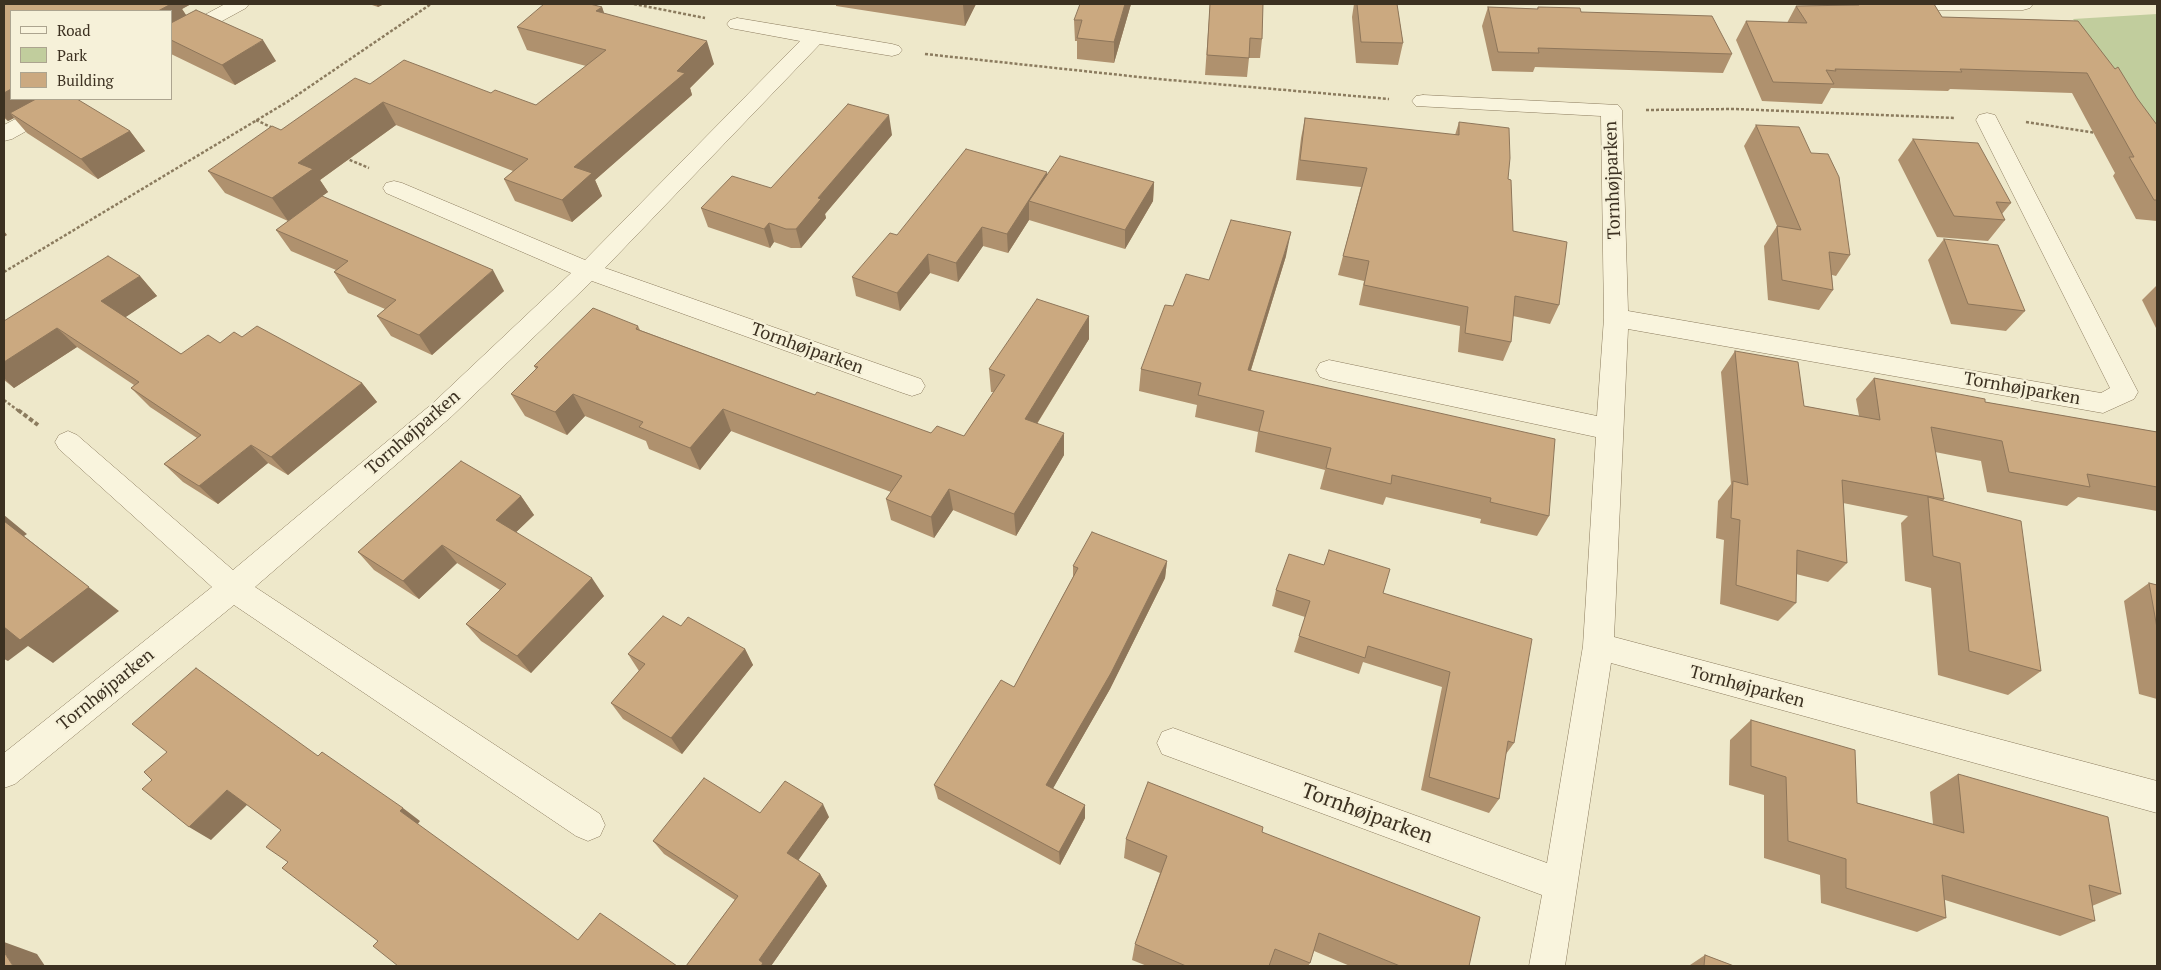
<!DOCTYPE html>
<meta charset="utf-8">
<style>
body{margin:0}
#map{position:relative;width:2161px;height:970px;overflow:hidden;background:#eee8ca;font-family:"PT Serif",serif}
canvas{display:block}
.frame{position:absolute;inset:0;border:5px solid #3c3121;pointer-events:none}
.legend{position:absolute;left:10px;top:10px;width:162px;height:90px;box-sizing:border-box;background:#f6f1d9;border:1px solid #aca48f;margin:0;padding:6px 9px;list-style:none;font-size:15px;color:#3c3121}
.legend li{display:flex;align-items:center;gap:10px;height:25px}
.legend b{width:25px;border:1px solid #aca48f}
</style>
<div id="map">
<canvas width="2161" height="970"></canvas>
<div class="frame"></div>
<ul class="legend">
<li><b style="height:6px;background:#f9f4dd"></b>Road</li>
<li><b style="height:14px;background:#c1cd9d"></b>Park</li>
<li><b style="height:14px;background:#cba980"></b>Building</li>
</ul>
</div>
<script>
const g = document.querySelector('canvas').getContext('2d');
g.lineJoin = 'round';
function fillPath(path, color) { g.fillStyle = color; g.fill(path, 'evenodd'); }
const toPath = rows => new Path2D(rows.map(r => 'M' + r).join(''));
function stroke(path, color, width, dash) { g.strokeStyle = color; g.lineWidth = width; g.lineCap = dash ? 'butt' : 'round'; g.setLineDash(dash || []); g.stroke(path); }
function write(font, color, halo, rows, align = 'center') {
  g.font = font + ' "PT Serif",serif'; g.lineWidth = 4.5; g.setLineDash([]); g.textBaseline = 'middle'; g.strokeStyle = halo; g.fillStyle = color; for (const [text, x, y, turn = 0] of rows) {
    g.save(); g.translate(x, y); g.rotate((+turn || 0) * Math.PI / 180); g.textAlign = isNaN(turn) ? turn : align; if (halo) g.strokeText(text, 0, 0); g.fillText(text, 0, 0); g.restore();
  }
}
const green = toPath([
 [2157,14,2157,131,2139,114,2073,19]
]);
const pathFar1 = toPath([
 [634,4,705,18],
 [925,54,1158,79,1389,99],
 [1646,110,1735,109,1955,118],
 [256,120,275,129],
 [2026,122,2096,133],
 [345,158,369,168],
 [4,272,287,102,431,4],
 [4,400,20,412]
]);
const path = toPath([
 [18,410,38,425]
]);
const street = toPath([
 [225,4,249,4,246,8,178,45,171,47,171,33,225,4],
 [1876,4,2033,4,2030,8,2023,10,1886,10,1879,8,1876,4],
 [737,18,892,44,899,46,902,50,899,54,892,56,820,44,605,268,921,379,925,386,921,393,912,396,903,393,592,281,451,417,255,587,600,814,605,825,600,836,588,841,576,836,234,605,15,784,4,788,4,753,212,587,59,449,55,442,59,435,68,431,77,435,233,570,433,403,571,273,386,193,383,188,386,183,394,181,402,183,585,260,800,41,730,28,727,24,730,20,737,18],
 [1423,95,1618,105,1622,110,1628,311,2101,393,2110,388,1976,120,1979,115,1987,113,1995,115,2138,392,2134,399,2103,413,1628,329,1614,637,2157,781,2157,813,1611,663,1565,966,1529,966,1542,895,1162,754,1157,743,1162,732,1173,728,1547,863,1583,646,1596,437,1329,380,1320,377,1316,370,1320,363,1329,360,1597,416,1604,318,1601,116,1416,106,1412,101,1416,96,1423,95],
 [53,99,78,99,75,104,12,139,4,141,4,125,53,99]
]);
const wall = toPath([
 [4,4,191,4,182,9,186,15,276,61,235,85,171,54,171,11,11,11,11,99,130,131,145,151,98,179,27,133,14,118,8,121,4,118],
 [369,4,384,4,378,7],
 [836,4,976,4,965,26,836,6],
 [1131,4,1114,63,1077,59,1077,41,1075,41,1074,20],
 [1210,4,1263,4,1262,39,1260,58,1249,58,1247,77,1205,75],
 [1354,4,1397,4,1403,43,1398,65,1356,63,1352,17],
 [1855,4,1934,4,1942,17,2078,21,2157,125,2157,221,2136,219,2113,176,2115,173,2072,93,1950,89,1948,91,1831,88,1822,104,1762,101,1736,40,1746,21,1787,23,1796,6,1854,5],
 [602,7,604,14,714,64,690,88,692,95,595,180,602,196,572,222,515,201,504,179,513,171,396,125,320,180,328,192,322,196,504,291,432,355,391,336,377,316,385,309,348,293,334,272,336,270,291,251,276,230,288,221,225,193,208,171,281,130,370,84,491,93,536,105,586,66,527,50,517,27],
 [1488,7,1537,9,1538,7,1581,12,1732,54,1723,73,1535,67,1533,72,1492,71,1482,26],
 [1305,118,1455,135,1459,122,1508,179,1513,231,1559,305,1550,324,1513,316,1511,342,1503,361,1458,352,1460,326,1359,305,1364,281,1338,275,1361,187,1296,180,1301,138],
 [1756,125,1811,153,1850,255,1836,276,1832,275,1833,290,1819,310,1768,300,1764,246,1777,226,1744,146],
 [892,135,825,214,826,218,801,248,791,248,774,242,770,248,708,227,701,208,771,188],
 [1913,139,2011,203,2002,214,2005,220,1988,241,1937,237,1898,160],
 [1047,174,1154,182,1153,201,1125,249,1029,220,1008,253,983,246,958,282,930,273,900,311,856,296,852,277,897,235],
 [1944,239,2025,311,2006,331,1951,324,1928,260],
 [1286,256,1251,370,1549,516,1537,536,1480,523,1481,519,1386,497,1383,505,1320,489,1325,470,1255,452,1258,432,1195,417,1197,405,1139,391,1141,369,1173,306,1209,280],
 [140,276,157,296,125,317,181,354,242,337,362,383,377,402,288,475,268,463,218,504,183,482,164,464,197,438,150,407,131,388,134,385,77,347,14,388,4,380,4,321],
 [2157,285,2157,330,2142,300],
 [1089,316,1089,339,1037,424,1064,455,1016,536,953,510,934,538,891,520,886,499,891,492,731,431,700,470,649,449,646,441,585,416,567,435,525,416,511,394,536,369,534,366,638,326,640,330,815,395,931,433,964,436,994,392,991,392,989,369],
 [1735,351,1804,406,1859,416,1856,399,1874,378,1985,402,2157,432,2157,511,2078,497,2067,506,1987,492,1981,461,1935,452,1944,499,1943,501,2041,671,2008,695,1938,675,1931,588,1905,581,1901,523,1908,516,1843,503,1847,563,1828,582,1796,574,1796,603,1778,621,1720,604,1724,540,1716,538,1718,501,1731,484,1721,372],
 [521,496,534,515,516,532,604,596,531,673,481,641,466,624,500,590,457,563,419,599,374,570,358,552],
 [1167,561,1165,578,1110,689,1053,788,1085,805,1085,818,1060,865,938,799,934,785,1014,687,1073,577,1073,566],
 [2149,583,2157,585,2157,699,2139,694,2124,601],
 [1276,590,1383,593,1514,743,1506,754,1499,799,1489,813,1421,790,1442,687,1363,662,1359,674,1294,652,1305,617,1272,606],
 [681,626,745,649,753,665,682,754,623,719,611,703,639,671,628,654],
 [1751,720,1857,803,1933,824,1930,792,1958,774,2121,894,2092,906,2095,921,2060,936,1945,900,1946,918,1917,932,1821,903,1820,875,1764,858,1764,795,1729,785,1730,740],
 [760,813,829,817,798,860,820,874,827,886,771,966,686,966,735,900,664,854,653,841],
 [1262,832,1469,966,1350,966,1314,951,1310,963,1308,966,1272,966,1270,965,1269,966,1147,966,1132,960,1135,944,1160,873,1124,858,1126,839],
 [1705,955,1734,966,1690,966,1690,965]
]);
const shadedWall = toPath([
 [168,4,191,4,182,9,190,21,171,32,171,11,158,11],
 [376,4,384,4,378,7],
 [964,4,976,4,965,26,963,5],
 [1125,4,1131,4,1114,63,1114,42],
 [602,7,610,30,596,11],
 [263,40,276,61,235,85,222,65],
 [707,41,714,64,690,88,692,95,595,180,602,196,572,222,562,200,574,167,677,71],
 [11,89,11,99,49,99,10,113,14,118,8,121,4,116,4,93],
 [383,102,396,125,320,180,328,192,288,221,272,198,298,163],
 [889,115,892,135,825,214,826,218,801,248,796,229,818,198],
 [130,131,145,151,98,179,81,159],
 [1047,172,1048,191,1029,201,1029,220,1008,253,1007,234],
 [1154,182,1153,201,1125,249,1125,230],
 [769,223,774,242,770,248,764,229],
 [982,227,983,246,958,282,956,263],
 [4,231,7,235,4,237],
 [1291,232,1286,256,1244,392,1248,370],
 [928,254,930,273,900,311,897,293],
 [493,270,504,291,432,355,419,335],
 [140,276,157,296,120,321,101,301],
 [1089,316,1089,339,1026,441,1025,419],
 [57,328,77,347,14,388,4,378,4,362],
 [362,383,377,402,288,475,271,457],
 [573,394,585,416,567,435,555,412],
 [723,409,731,431,700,470,690,448],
 [1064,433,1064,455,1016,536,1014,514],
 [251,445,268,463,218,504,199,486],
 [949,489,953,510,934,538,931,517],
 [521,496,534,515,509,539,496,520],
 [4,515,27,534,24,536,119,611,53,663,28,646,8,661,4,659],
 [442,545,457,563,419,599,403,581],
 [1167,561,1165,578,1110,689,1047,799,1046,785],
 [592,578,604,596,531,673,517,656],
 [745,649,753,665,682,754,671,738],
 [227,790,248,804,211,840,189,827],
 [823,804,829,817,795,865,787,853],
 [1085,805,1085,818,1060,865,1059,852],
 [403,808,420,821,417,825,400,811],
 [820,874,827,886,771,966,761,966,759,960],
 [4,942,37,954,45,966,13,966,4,952]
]);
const building = toPath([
 [4,4,171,4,158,11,11,11,11,89,4,93,4,4],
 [544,4,590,4,602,7,596,11,707,41,677,71,685,73,574,167,592,173,562,200,504,179,528,159,383,102,298,163,313,169,272,198,208,171,272,126,281,130,355,78,370,84,404,60,491,93,495,90,536,105,606,50,517,27,544,4],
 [1080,4,1125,4,1114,42,1077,38,1082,20,1074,20,1080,4],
 [1210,4,1263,4,1262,39,1250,38,1249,58,1207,55,1210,4],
 [1357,4,1397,4,1403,43,1361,42,1357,4],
 [1858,4,1934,4,1942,17,2078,21,2115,69,2118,67,2137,98,2157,125,2157,200,2154,200,2129,157,2134,157,2087,73,1960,69,1962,72,1835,69,1836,71,1826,70,1834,84,1773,82,1746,21,1807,23,1796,6,1859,5,1858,4],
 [1488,7,1538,9,1538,7,1580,8,1581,12,1712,16,1732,54,1538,48,1539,53,1498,52,1488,7],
 [196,10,263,40,222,65,171,40,171,23,196,10],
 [36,99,77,99,130,131,81,159,10,113,36,99],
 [848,104,889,115,818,198,821,199,796,229,786,229,769,223,764,229,701,208,732,176,771,188,848,104],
 [1305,118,1459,135,1459,122,1509,128,1510,158,1508,179,1511,180,1513,231,1567,242,1559,305,1515,296,1511,342,1465,333,1468,307,1364,285,1369,261,1343,256,1367,168,1300,160,1305,118],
 [1756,125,1799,127,1811,153,1828,154,1839,177,1850,255,1829,252,1833,290,1782,280,1777,226,1801,230,1756,125],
 [1913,139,1978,143,2011,203,1996,202,2005,220,1954,216,1913,139],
 [966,149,1047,172,1007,234,982,227,956,263,928,254,897,293,852,277,890,233,897,235,966,149],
 [1060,156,1154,182,1125,230,1029,201,1060,156],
 [322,196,493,270,419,335,377,316,396,300,334,272,348,261,276,230,322,196],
 [1231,220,1291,232,1248,370,1555,439,1549,516,1490,502,1491,498,1392,475,1391,484,1326,468,1331,448,1259,431,1264,411,1198,395,1201,383,1141,369,1165,305,1173,306,1186,274,1209,280,1231,220],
 [1944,239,1998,245,2025,311,1968,304,1944,239],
 [108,256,140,276,101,301,181,354,208,335,220,343,234,332,242,337,257,326,362,383,271,457,251,445,199,486,164,464,201,435,131,388,139,382,57,328,4,362,4,321,108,256],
 [1037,299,1089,316,1025,419,1064,433,1014,514,949,489,931,517,886,499,902,476,723,409,690,448,639,427,643,422,573,394,555,412,511,394,538,367,534,366,593,308,638,326,636,329,815,395,817,392,931,433,937,426,964,436,1005,375,989,369,1037,299],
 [1735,351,1798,362,1804,406,1880,420,1874,378,1985,399,1985,402,2157,432,2157,487,2087,474,2090,487,2009,472,2002,441,1931,427,1944,499,1842,480,1847,563,1797,550,1796,603,1736,585,1740,520,1731,518,1733,481,1748,485,1735,351],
 [461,461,521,496,496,520,592,578,517,656,466,624,506,584,442,545,403,581,358,552,461,461],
 [1928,497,2021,521,2041,671,1969,651,1960,563,1933,556,1928,497],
 [4,521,89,587,20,640,4,627,4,521],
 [1092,532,1167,561,1111,673,1046,785,1085,805,1059,852,934,785,1001,680,1014,687,1078,568,1073,566,1092,532],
 [1329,550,1390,569,1383,593,1532,639,1514,743,1508,741,1499,799,1429,777,1450,672,1368,646,1365,658,1299,636,1310,601,1276,590,1289,554,1324,565,1329,550],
 [2149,583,2157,585,2157,628,2149,583],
 [663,616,681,626,688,617,745,649,671,738,611,703,645,664,628,654,663,616],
 [196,668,318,756,322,752,403,808,400,811,578,940,600,913,677,966,398,966,373,946,378,941,282,868,288,862,266,847,281,830,227,790,189,827,142,789,152,780,144,772,167,752,132,724,196,668],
 [1751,720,1855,750,1857,803,1964,833,1958,774,2108,817,2121,894,2089,885,2095,921,1942,875,1946,918,1846,888,1846,859,1788,841,1786,777,1751,766,1751,720],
 [704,778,760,813,785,781,823,804,787,853,820,874,759,960,763,963,761,966,686,966,738,896,653,841,704,778],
 [1148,782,1263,827,1262,832,1480,917,1469,966,1400,966,1319,933,1310,963,1275,949,1269,966,1186,966,1135,944,1167,856,1126,839,1148,782],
 [4,952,13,966,4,966,4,952],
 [1705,955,1734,966,1704,966,1705,955]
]);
const streetNames = [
 ["Tornhøjparken",1613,180,-92],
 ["Tornhøjparken",807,349,20],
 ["Tornhøjparken",2022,389,10],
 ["Tornhøjparken",413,433,-41],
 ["Tornhøjparken",1747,687,15],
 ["Tornhøjparken",106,690,-39]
];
const nearStreetnames = [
 ["Tornhøjparken",1367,814,20]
];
fillPath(green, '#c1cd9d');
stroke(street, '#8b7b5e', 1);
stroke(pathFar1, '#8b7b5e', 2.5, [3, 2]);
stroke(path, '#8b7b5e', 4, [4.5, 2.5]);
fillPath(street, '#f9f4dd');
fillPath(wall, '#af916e');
fillPath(shadedWall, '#8e765a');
fillPath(building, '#cba980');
stroke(building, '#8e765a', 1);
write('18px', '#3c3121', '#f6f1d9', streetNames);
write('21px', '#3c3121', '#f6f1d9', nearStreetnames);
</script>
